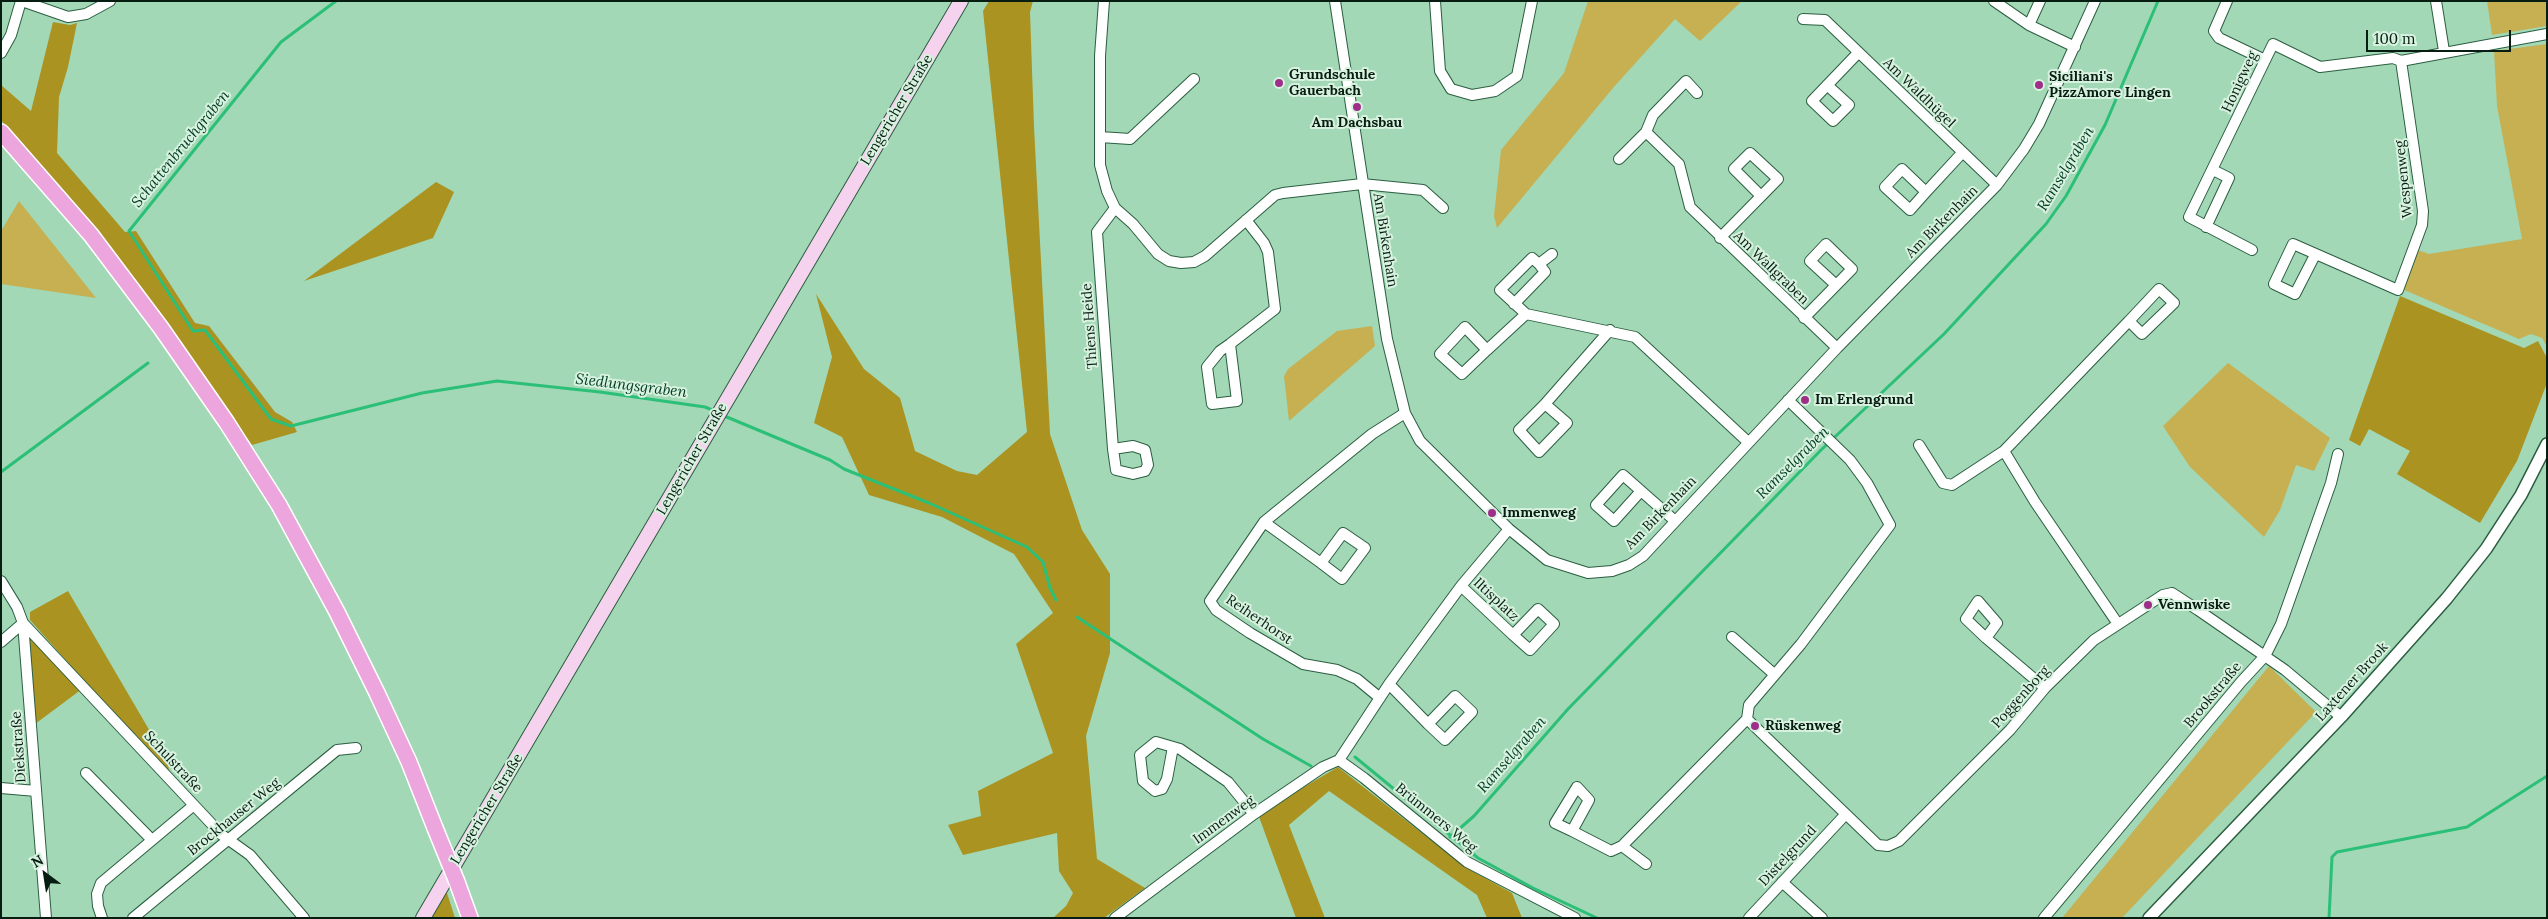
<!DOCTYPE html>
<meta charset="utf-8">
<style>
body{margin:0}
#map{position:relative;width:2548px;height:919px;overflow:hidden;background:#a2d8b5;font-family:Lora,serif}
canvas{display:block}
.frame{position:absolute;inset:0;border:2px solid #071d11;pointer-events:none}
.north{position:absolute;left:20px;top:849px;width:50px;height:50px;-webkit-text-stroke:4px #d7f2df;paint-order:stroke;rotate:329deg;font-size:14px;font-weight:700;line-height:20px;text-align:center;color:#071d11}
.north::after{content:'';display:block;margin:auto;width:18px;height:22px;background:#071d11;clip-path:polygon(50% 0,100% 100%,50% 72%,0 100%)}
.scale{position:absolute;left:2366px;top:30px;width:145px;height:22px;box-sizing:border-box;border:2px solid #071d11;border-top:0;padding-left:6px;font-size:15px;line-height:18px;white-space:nowrap;color:#071d11;-webkit-text-stroke:4px #d7f2df;paint-order:stroke}
</style>
<div id="map">
<canvas width="2548" height="919"></canvas>
<div class="frame"></div>
<div class="north">N</div>
<div class="scale">100 m</div>
</div>
<script>
const g = document.querySelector('canvas').getContext('2d');
g.lineJoin = 'round';
function fillPath(path, color) { g.fillStyle = color; g.fill(path, 'evenodd'); }
const toPath = rows => new Path2D(rows.map(r => 'M' + r).join(''));
function stroke(path, color, width, dash) { g.strokeStyle = color; g.lineWidth = width; g.lineCap = dash ? 'butt' : 'round'; g.setLineDash(dash || []); g.stroke(path); }
function write(font, color, halo, rows, align = 'center') {
  g.font = font + ' Lora,serif'; g.lineWidth = 4; g.setLineDash([]); g.textBaseline = 'middle'; g.strokeStyle = halo; g.fillStyle = color; for (const [text, x, y, turn = 0] of rows) {
    g.save(); g.translate(x, y); g.rotate((+turn || 0) * Math.PI / 180); g.textAlign = isNaN(turn) ? turn : align; if (halo) g.strokeText(text, 0, 0); g.fillText(text, 0, 0); g.restore();
  }
}
const green = toPath([
 [1588,1,1742,1,1700,41,1675,19,1613,88,1497,228,1494,216,1501,150,1564,73],
 [2487,1,2547,1,2547,26,2492,35],
 [2547,44,2547,347,2542,338,2531,334,2519,339,2402,289,2415,249,2429,254,2522,239,2497,106,2494,51],
 [19,201,96,298,1,284,1,231],
 [1372,326,1375,346,1289,421,1284,376,1288,369,1337,331],
 [2228,363,2330,438,2314,471,2296,465,2280,510,2264,537,2190,467,2163,426],
 [2269,666,2316,712,2122,918,2062,918]
]);
const forest = toPath([
 [989,1,1033,1,1030,12,1034,127,1050,434,1082,530,1110,574,1110,653,1086,736,1097,859,1145,888,1104,918,1053,918,1066,906,1073,893,1059,871,1057,833,963,855,948,825,981,816,978,791,1053,753,1016,644,1053,613,1014,554,942,517,869,495,842,437,814,423,832,357,816,294,864,369,900,398,915,451,957,471,977,475,1027,432,983,11],
 [53,22,70,25,77,23,68,67,59,97,57,153,125,232,136,231,195,323,209,326,275,412,292,422,297,432,252,445,185,351,1,120,1,85,31,111],
 [436,182,454,192,433,238,304,281],
 [2400,296,2524,348,2538,341,2547,358,2547,383,2517,461,2480,523,2397,474,2410,451,2369,429,2360,446,2349,440],
 [68,591,151,733,164,748,171,778,30,620,30,612],
 [26,631,82,689,35,724],
 [1338,767,1465,867,1512,893,1522,918,1487,918,1477,895,1329,791,1289,825,1325,918,1296,918,1258,814],
 [446,890,455,918,431,918]
]);
const stream = toPath([
 [336,1,281,42,129,231,193,331,205,330,271,419,291,426,422,393,497,381,600,392,705,407,717,412],
 [722,415,830,460,844,469,929,503,1027,547,1043,562,1050,588,1056,600],
 [1,472,148,363],
 [1077,617,1263,739,1311,766],
 [1355,757,1478,858,1533,888,1597,918],
 [1450,837,1474,816,1568,709,1821,450,1944,334,2046,224,2066,196,2105,125,2158,1],
 [2329,918,2332,857,2337,852,2467,827,2547,776]
]);
const minor = toPath([
 [22,1,68,17,86,14,110,1],
 [1104,1,1100,56,1100,165,1107,191,1115,208,1133,224,1158,254,1169,261,1181,263,1194,262,1205,256,1275,195,1283,193,1362,184,1423,190,1443,208],
 [1335,1,1387,339,1405,413,1420,441,1509,529,1547,560,1588,573,1612,571,1629,565,1643,556,1837,348,1997,185,2024,149,2039,124,2095,1],
 [1435,1,1440,71,1451,89,1472,95,1495,91,1517,76,1532,1],
 [1994,1,2029,25,2075,47],
 [2227,1,2214,31,2219,38,2265,60],
 [2436,1,2444,51],
 [1803,19,1825,20,1997,185],
 [2029,25,2040,1],
 [1,53,11,35,21,1],
 [1827,85,1849,105,1833,121,1812,101,1858,53],
 [1646,132,1679,164,1690,207,1837,348],
 [1100,137,1130,139,1194,79],
 [1619,159,1646,132,1653,115,1686,81,1697,93],
 [1926,192,1902,169,1885,187,1910,210,1926,192,1962,153],
 [2206,227,2229,178,2213,170],
 [1720,238,1778,179,1750,153,1734,169,1761,196],
 [2252,250,2189,217,2273,44,2320,67,2393,58,2401,61,2547,34],
 [2315,255,2295,294,2274,284,2293,244,2398,290,2422,225,2423,211,2401,61],
 [1514,304,1545,272,1539,264],
 [1526,314,1500,290,1532,258,1539,264,1552,254],
 [1804,318,1852,269,1826,244,1810,261,1836,285],
 [1230,344,1237,401,1212,404,1207,367,1220,351,1230,344,1275,309,1268,252,1264,243,1246,220],
 [1487,350,1462,374,1440,354,1465,327,1487,350,1526,314,1635,337,1748,442],
 [1545,404,1519,430,1539,452,1567,423,1545,404,1610,330],
 [1919,445,1943,483,1952,485,2004,451],
 [1113,449,1133,446,1145,450,1148,465,1145,471,1133,474,1116,470,1113,449,1097,232,1115,208],
 [1641,491,1614,521,1596,505,1623,475,1674,520],
 [1264,522,1321,563,1343,533,1365,548,1342,579,1321,563],
 [1,581,17,607,23,623,46,918],
 [1461,586,1513,635,1538,609,1554,624,1530,650,1513,635],
 [2118,624,2035,502,2004,451,2129,321,2142,334,2174,303,2159,289,2129,321],
 [1732,637,1774,674],
 [1986,638,1966,619,1978,601,1997,623,1986,638,2045,688],
 [1,642,23,623,222,835,250,855,304,918],
 [1389,684,1428,724,1455,696,1472,712,1445,740,1428,724],
 [1380,698,1357,679,1337,670,1303,664,1250,633,1216,610,1210,601,1264,522,1372,434,1405,413],
 [1747,719,1878,845,1888,846,1899,841,2010,730,2045,688,2094,640,2163,595,2172,593,2198,610,2285,670,2341,717],
 [1173,747,1167,779,1162,789,1155,791,1143,781,1140,755,1156,742,1180,749,1228,782,1254,814],
 [1339,760,1364,778,1467,862,1575,918],
 [86,773,152,840],
 [1,788,36,791],
 [1572,831,1589,800,1577,787,1555,823,1572,831,1611,851,1622,846,1747,719,1749,705,1801,644,1890,525,1867,483,1850,460,1788,400],
 [1622,846,1646,864],
 [1782,882,1822,918],
 [102,918,98,906,97,894,101,883,194,805],
 [133,918,337,750,356,748],
 [1115,918,1254,814,1323,767,1339,760,1389,684,1461,586,1509,529],
 [1749,918,1845,815],
 [2044,918,2241,682,2265,656,2281,624,2331,483,2338,454]
]);
const tertiary = toPath([
 [2149,918,2341,717,2447,598,2486,549,2521,495,2547,444]
]);
const secondary = toPath([
 [423,918,961,1]
]);
const primary = toPath([
 [1,132,91,235,161,328,227,423,279,505,337,612,377,693,409,762,435,828],
 [457,882,470,918]
]);
const primaryBridge = toPath([
 [435,828,457,882]
]);
const markers = [
 [1279,83,5,"#9f2e8a"],
 [2039,85,5,"#9f2e8a"],
 [1357,107,5,"#9f2e8a"],
 [1805,400,5,"#9f2e8a"],
 [1492,513,5,"#9f2e8a"],
 [2148,605,5,"#9f2e8a"],
 [1755,726,5,"#9f2e8a"]
];
const poiNames = [
 ["Grundschule",1289,75],
 ["Gauerbach",1289,91],
 ["Siciliani's",2049,77],
 ["PizzAmore Lingen",2049,93],
 ["Am Dachsbau",1357,123,"center"],
 ["Im Erlengrund",1815,400],
 ["Immenweg",1502,513],
 ["Vennwiske",2158,605],
 ["Rüskenweg",1765,726]
];
const streetNames = [
 ["Honigweg",2240,82,-65],
 ["Am Waldhügel",1919,93,44],
 ["Lengericher Straße",897,110,-59],
 ["Wespenweg",2404,179,-96],
 ["Am Birkenhain",1942,222,-45],
 ["Am Birkenhain",1385,240,81],
 ["Am Wallgraben",1771,268,44],
 ["Thiens Heide",1090,326,-94],
 ["Lengericher Straße",692,459,-60],
 ["Am Birkenhain",1661,513,-46],
 ["Iltisplatz",1496,600,43],
 ["Reiherhorst",1259,620,34],
 ["Laxtener Brook",2352,682,-48],
 ["Brookstraße",2213,695,-50],
 ["Poggenborg",2021,697,-48],
 ["Diekstraße",19,747,-94],
 ["Schulstraße",173,762,47],
 ["Lengericher Straße",487,809,-59],
 ["Brockhauser Weg",234,817,-39],
 ["Brümmers Weg",1436,818,39],
 ["Immenweg",1224,820,-36],
 ["Distelgrund",1788,856,-47]
];
const waterNames = [
 ["Schattenbruchgraben",181,149,-51],
 ["Ramselgraben",2066,169,-59],
 ["Siedlungsgraben",631,386,7],
 ["Ramselgraben",1793,463,-45],
 ["Ramselgraben",1512,755,-49]
];
fillPath(green, '#c6b052');
fillPath(forest, '#ab9321');
stroke(stream, '#2bbf78', 3);
stroke(minor, '#2b5e41', 12);
stroke(tertiary, '#2b5e41', 14);
stroke(secondary, '#2b5e41', 16);
stroke(primary, '#fff', 18);
stroke(minor, '#fff', 10);
stroke(tertiary, '#fff', 11);
stroke(secondary, '#f5d2ee', 14);
stroke(primary, '#eca6dd', 15);
stroke(primaryBridge, '#fff', 18, []);
stroke(primaryBridge, '#eca6dd', 15);
for (const [x, y, r, color] of markers) { const dot = new Path2D(); dot.arc(x, y, r, 0, 2 * Math.PI); g.fillStyle = color; g.fill(dot); stroke(dot, '#d7f2df', 2); }
write('bold 14px', '#071d11', '#d7f2df', poiNames, 'left');
write('14px', '#071d11', '#d7f2df', streetNames);
write('italic 15px', '#003c21', '#d7f2df', waterNames);
</script>
